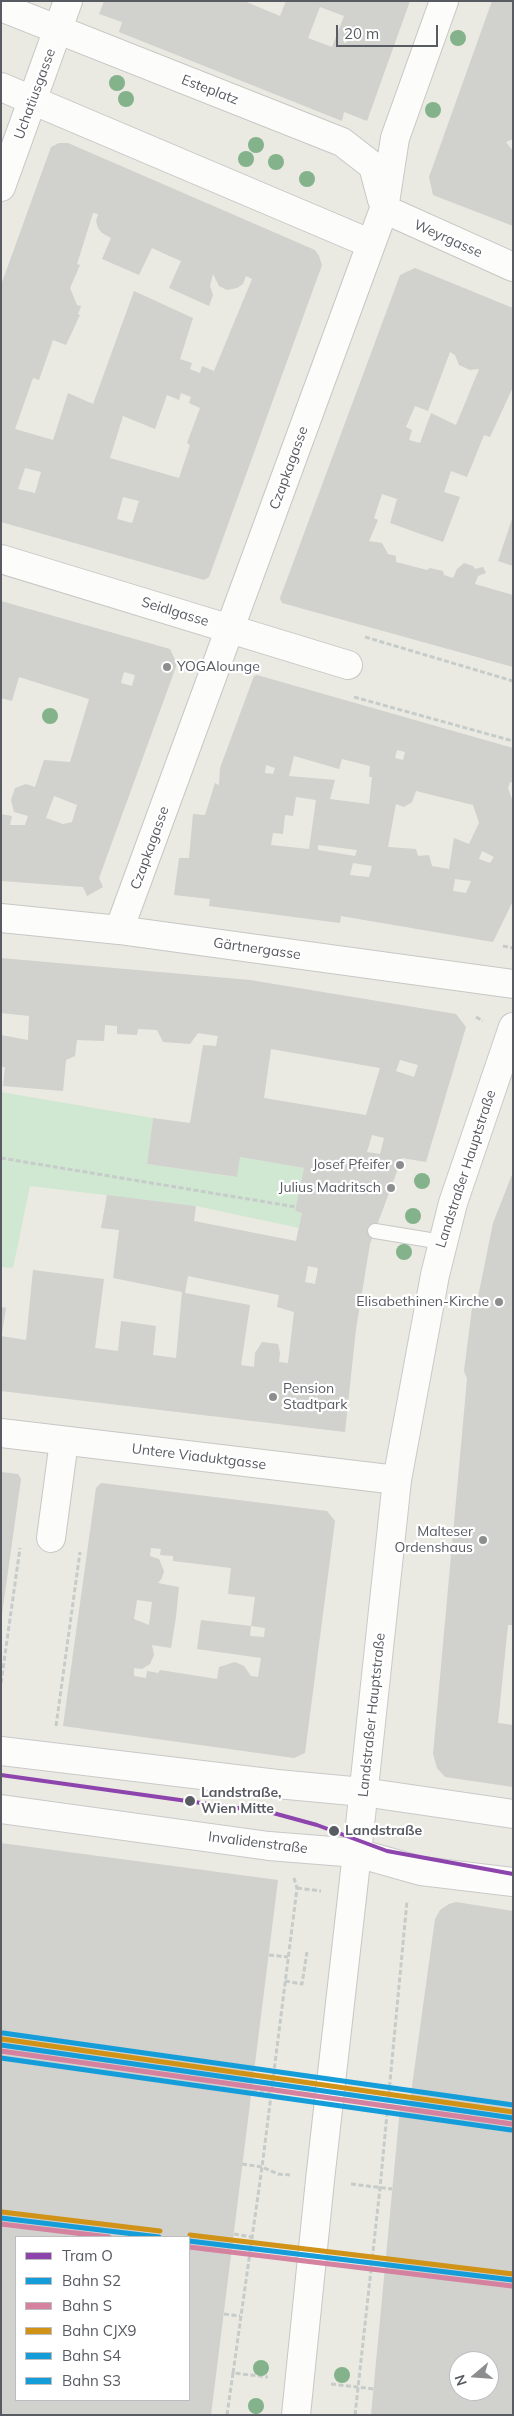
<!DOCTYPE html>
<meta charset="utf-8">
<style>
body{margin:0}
#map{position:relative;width:514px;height:2416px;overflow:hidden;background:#eaeae2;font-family:Mulish,sans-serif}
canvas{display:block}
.frame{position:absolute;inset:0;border:2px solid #595b62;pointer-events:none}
.legend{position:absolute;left:15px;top:2236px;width:175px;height:165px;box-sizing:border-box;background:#fff;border:1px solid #bdbdc0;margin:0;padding:6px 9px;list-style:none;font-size:15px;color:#595b62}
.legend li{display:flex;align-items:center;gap:10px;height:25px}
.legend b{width:25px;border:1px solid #bdbdc0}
.north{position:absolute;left:449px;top:2351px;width:50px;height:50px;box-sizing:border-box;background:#fff;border:1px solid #bdbdc0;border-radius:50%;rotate:252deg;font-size:14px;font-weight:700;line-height:20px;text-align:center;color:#595b62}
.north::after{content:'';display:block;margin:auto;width:18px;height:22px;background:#8c8d8f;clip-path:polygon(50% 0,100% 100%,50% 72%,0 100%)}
.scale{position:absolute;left:336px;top:25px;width:102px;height:22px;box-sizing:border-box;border:2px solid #595b62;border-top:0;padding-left:6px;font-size:15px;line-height:18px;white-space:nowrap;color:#595b62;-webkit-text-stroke:4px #fff;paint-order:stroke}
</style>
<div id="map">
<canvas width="514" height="2416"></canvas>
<div class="frame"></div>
<ul class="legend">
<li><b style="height:6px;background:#8e44ad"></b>Tram O</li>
<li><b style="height:6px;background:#159dd9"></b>Bahn S2</li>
<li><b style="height:6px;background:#d482a0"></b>Bahn S</li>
<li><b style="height:6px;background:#d09318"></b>Bahn CJX9</li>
<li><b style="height:6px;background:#159dd9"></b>Bahn S4</li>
<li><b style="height:6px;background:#159dd9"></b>Bahn S3</li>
</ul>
<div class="north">N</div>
<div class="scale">20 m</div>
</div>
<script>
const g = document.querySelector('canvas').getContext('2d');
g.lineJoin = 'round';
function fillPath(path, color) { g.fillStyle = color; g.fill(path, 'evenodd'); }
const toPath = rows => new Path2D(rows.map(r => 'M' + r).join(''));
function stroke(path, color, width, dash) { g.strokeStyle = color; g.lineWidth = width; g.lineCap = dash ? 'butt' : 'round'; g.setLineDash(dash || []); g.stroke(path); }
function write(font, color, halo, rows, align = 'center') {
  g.font = font + ' Mulish,sans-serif'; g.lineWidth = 4.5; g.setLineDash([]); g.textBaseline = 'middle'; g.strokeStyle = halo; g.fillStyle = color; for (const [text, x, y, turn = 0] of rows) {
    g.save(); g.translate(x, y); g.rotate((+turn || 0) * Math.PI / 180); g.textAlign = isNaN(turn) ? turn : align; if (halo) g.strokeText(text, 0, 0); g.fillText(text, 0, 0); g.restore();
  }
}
const green = toPath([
 [1,1092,153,1118,147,1164,236,1177,240,1157,304,1168,295,1211,302,1213,299,1228,196,1206,30,1186,13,1268,1,1267]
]);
const building = toPath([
 [104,1,244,1,280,16,286,1,410,1,367,121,344,112,342,121,119,32,122,22,99,14],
 [320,7,344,16,332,47,308,38],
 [492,1,513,1,513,139,506,142,513,151,513,226,433,195,429,177],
 [59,143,68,143,315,250,319,256,322,265,290,353,209,577,204,580,1,522,1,285,51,147],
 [93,213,98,214,96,221,98,228,102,233,111,238,102,259,139,275,152,248,167,255,181,261,169,288,209,306,213,295,210,286,213,274,219,286,227,290,237,288,243,284,246,276,252,279,214,371,202,366,200,373,190,369,192,363,180,359,193,318,134,291,93,404,68,393,53,440,15,429,33,378,39,380,53,340,66,345,80,315,78,314,81,306,77,305,70,288,80,265,77,264],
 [181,393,191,397,189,403,200,408,187,443,190,445,179,478,110,458,123,416,155,429,167,395,179,400],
 [25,468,41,472,35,493,18,489],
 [123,497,139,501,132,523,117,519],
 [415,268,513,308,513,387,490,437,484,435,467,477,451,471,444,492,460,497,443,542,390,523,397,499,382,494,374,518,378,520,369,541,382,543,388,554,396,556,396,562,427,570,430,568,443,571,444,575,453,578,457,569,464,563,473,566,475,569,483,567,486,573,478,576,475,584,513,595,513,667,282,603,280,598,400,275],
 [450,352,455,355,459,365,470,370,479,369,456,425,431,413,420,443,409,440,412,430,406,427,415,406,428,411],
 [512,519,513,519,513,566,498,561],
 [1,601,170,649,177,664,99,878,103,887,87,896,83,887,1,881,1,814,12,816,10,825,25,825,28,816,14,812,11,800,15,788,26,784,35,787,44,760,70,762,89,699,19,677,12,701,1,698],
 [124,672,135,675,132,686,121,683],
 [54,796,77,805,72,822,63,824,46,818],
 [257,675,513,748,513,783,510,782,508,788,513,802,513,901,493,942,341,916,340,923,209,906,210,899,174,895,179,858,189,858,193,814,205,815,215,783,219,785,220,768,254,676],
 [397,750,405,752,403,760,395,758],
 [294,756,339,769,342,759,370,766,369,777,372,777,369,804,330,799,335,780,289,776],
 [266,765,275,768,273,774,265,773],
 [416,791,473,805,479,823,469,844,454,838,449,869,432,866,429,855,418,856,416,849,388,847,396,804,404,807,412,802],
 [296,797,316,800,309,849,271,845,273,833,283,834,285,815,293,816],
 [318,845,357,850,355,856,318,850],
 [482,851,494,857,490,863,479,859],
 [353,863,372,866,369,877,350,875],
 [455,879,471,881,466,893,453,891],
 [1,958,250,980,456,1014,466,1027,426,1162,402,1158,370,1244,356,1329,345,1432,1,1391,1,1336,26,1340,33,1270,104,1279,95,1348,118,1351,121,1321,156,1326,153,1355,176,1358,182,1292,113,1278,119,1230,101,1228,107,1195,196,1206,194,1221,296,1241,302,1213,295,1211,304,1168,240,1157,237,1177,147,1164,153,1118,190,1123,203,1045,216,1046,218,1036,198,1033,190,1044,163,1042,157,1030,138,1029,137,1035,117,1034,117,1026,105,1025,104,1041,77,1040,75,1056,66,1060,63,1091,3,1086,5,1067,1,1067,1,1035,28,1040,29,1016,1,1013],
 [271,1049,380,1068,366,1115,264,1098],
 [400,1060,418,1065,414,1077,396,1071],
 [372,1135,384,1138,380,1154,367,1152],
 [308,1266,318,1268,315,1284,305,1282],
 [188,1276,279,1295,277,1307,294,1312,288,1363,279,1362,280,1353,278,1344,262,1342,255,1353,254,1367,241,1365,250,1305,185,1293],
 [513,1172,513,1625,508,1625,498,1723,513,1725,513,1787,445,1777,437,1768,433,1754,467,1379,464,1371,472,1308,477,1302,493,1223],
 [1,1307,6,1308,2,1333,1,1333],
 [1,1472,18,1474,21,1479,2,1614],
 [101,1483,327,1511,335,1521,305,1753,294,1758,63,1726,96,1488],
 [151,1548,161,1549,160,1555,173,1556,173,1561,231,1568,228,1594,255,1597,251,1626,265,1628,264,1637,250,1636,251,1626,201,1620,197,1649,261,1658,258,1677,251,1676,244,1666,235,1662,219,1667,217,1679,160,1670,158,1673,147,1671,146,1678,134,1676,134,1668,142,1669,150,1664,154,1655,152,1645,171,1648,176,1617,179,1587,158,1583,162,1578,164,1571,159,1559,150,1556],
 [137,1600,152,1602,149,1625,134,1619],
 [1,1843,278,1880,211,2415,1,2415],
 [16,2237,189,2237,189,2400,16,2400],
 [456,1902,513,1911,513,2415,371,2415,400,2108,409,2108,435,1919,440,1910,449,1904],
 [459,2361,489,2361,489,2391,459,2391]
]);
const path = toPath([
 [365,637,513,681],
 [354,697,513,741],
 [503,946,513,948],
 [476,1017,483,1021],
 [1,1158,296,1207],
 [423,1531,440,1533],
 [1,1683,20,1548],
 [56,1726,80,1552],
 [297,1888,321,1891],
 [269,1955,288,1957],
 [285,1981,302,1984,307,1952],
 [252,2091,271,2094],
 [242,2164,262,2167,278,2174,290,2175],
 [351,2184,392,2189],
 [234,2234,252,2237],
 [224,2314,240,2316],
 [233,2373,262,2167,297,1888,294,1878],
 [331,2384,374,2389],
 [227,2415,233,2373,268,2377],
 [355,2415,380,2188,407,1901]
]);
const lane = toPath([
 [375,1231,442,1242]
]);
const street = toPath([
 [1,7,342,142,373,166,382,200],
 [1,87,369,243],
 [1,187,68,1],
 [384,209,513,267],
 [1,559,348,665],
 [1,918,119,930,513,984],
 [119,930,384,209,395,138,444,1],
 [1,1433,397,1480],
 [51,1538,64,1441],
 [296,2415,320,2180,357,1853]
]);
const secondary = toPath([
 [1,1751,277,1784,363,1792,513,1814],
 [1,1809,269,1846,357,1853,421,1871,513,1882],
 [357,1853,397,1480,435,1275,453,1203,513,1027]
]);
const rail1 = toPath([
 [1,2045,513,2118],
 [1,2218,159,2237],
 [189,2241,513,2280]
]);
const rail2 = toPath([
 [1,2051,512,2124],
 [1,2224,109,2237],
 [189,2247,512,2286]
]);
const rail3 = toPath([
 [2,2039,513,2112],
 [2,2212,160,2231],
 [190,2235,513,2274]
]);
const rail4 = toPath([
 [1,2058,511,2130]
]);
const rail5 = toPath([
 [3,2033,513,2105]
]);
const tram1 = toPath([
 [1,1775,273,1813,317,1825,387,1851,513,1874]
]);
const trees = [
 [458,38],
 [117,83],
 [126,99],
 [433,110],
 [256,145],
 [246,159],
 [276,162],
 [307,179],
 [50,716],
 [422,1181],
 [413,1216],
 [404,1252],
 [261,2368],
 [342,2375],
 [256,2406]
];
const markers = [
 [167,667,5,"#8c8d8f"],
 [400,1165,5,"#8c8d8f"],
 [391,1188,5,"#8c8d8f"],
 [499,1302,5,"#8c8d8f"],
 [273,1397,5,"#8c8d8f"],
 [483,1540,5,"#8c8d8f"],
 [190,1801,6,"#595b62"],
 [334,1831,6,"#595b62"]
];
const streetNames = [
 ["Esteplatz",210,90,21],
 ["Uchatiusgasse",35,94,-70],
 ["Weyrgasse",448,239,24],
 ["Czapkagasse",289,468,-70],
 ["Seidlgasse",175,612,17],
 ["Czapkagasse",150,848,-70],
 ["Gärtnergasse",257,949,8],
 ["Landstraßer Hauptstraße",466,1169,-72],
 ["Untere Viaduktgasse",199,1457,7],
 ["Landstraßer Hauptstraße",372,1715,-84],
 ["Invalidenstraße",258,1843,7]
];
const poiNames = [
 ["YOGAlounge",177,667,"left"],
 ["Josef Pfeifer",390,1165],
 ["Julius Madritsch",381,1188],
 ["Elisabethinen-Kirche",489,1302],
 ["Pension",283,1389,"left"],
 ["Stadtpark",283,1405,"left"],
 ["Malteser",473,1532],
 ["Ordenshaus",473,1548]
];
const stopNames = [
 ["Landstraße,",201,1793],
 ["Wien Mitte",201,1809],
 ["Landstraße",345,1831]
];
fillPath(green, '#d0e8d1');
fillPath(building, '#d1d1cd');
stroke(lane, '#c7c7c5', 16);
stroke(street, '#c7c7c5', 30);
stroke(secondary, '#c9c9c9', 30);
stroke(path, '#c6ccca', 3, [5, 2.5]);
stroke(lane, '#fcfcfb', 14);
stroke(street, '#fcfcfb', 28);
stroke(secondary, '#fcfcfb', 28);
stroke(rail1, '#159dd9', 5);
stroke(rail2, '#d482a0', 5);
stroke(rail3, '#d09318', 5);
stroke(rail4, '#159dd9', 5);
stroke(rail5, '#159dd9', 5);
stroke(tram1, '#8e44ad', 4);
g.fillStyle = '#83b28b';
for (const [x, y] of trees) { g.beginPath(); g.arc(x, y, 8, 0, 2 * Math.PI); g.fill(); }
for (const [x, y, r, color] of markers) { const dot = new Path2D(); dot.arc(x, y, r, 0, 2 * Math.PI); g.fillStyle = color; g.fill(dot); stroke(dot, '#fff', 2); }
write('14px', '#595b62', '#fff', streetNames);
write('14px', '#595b62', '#fff', poiNames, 'right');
write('bold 14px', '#595b62', '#fff', stopNames, 'left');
</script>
